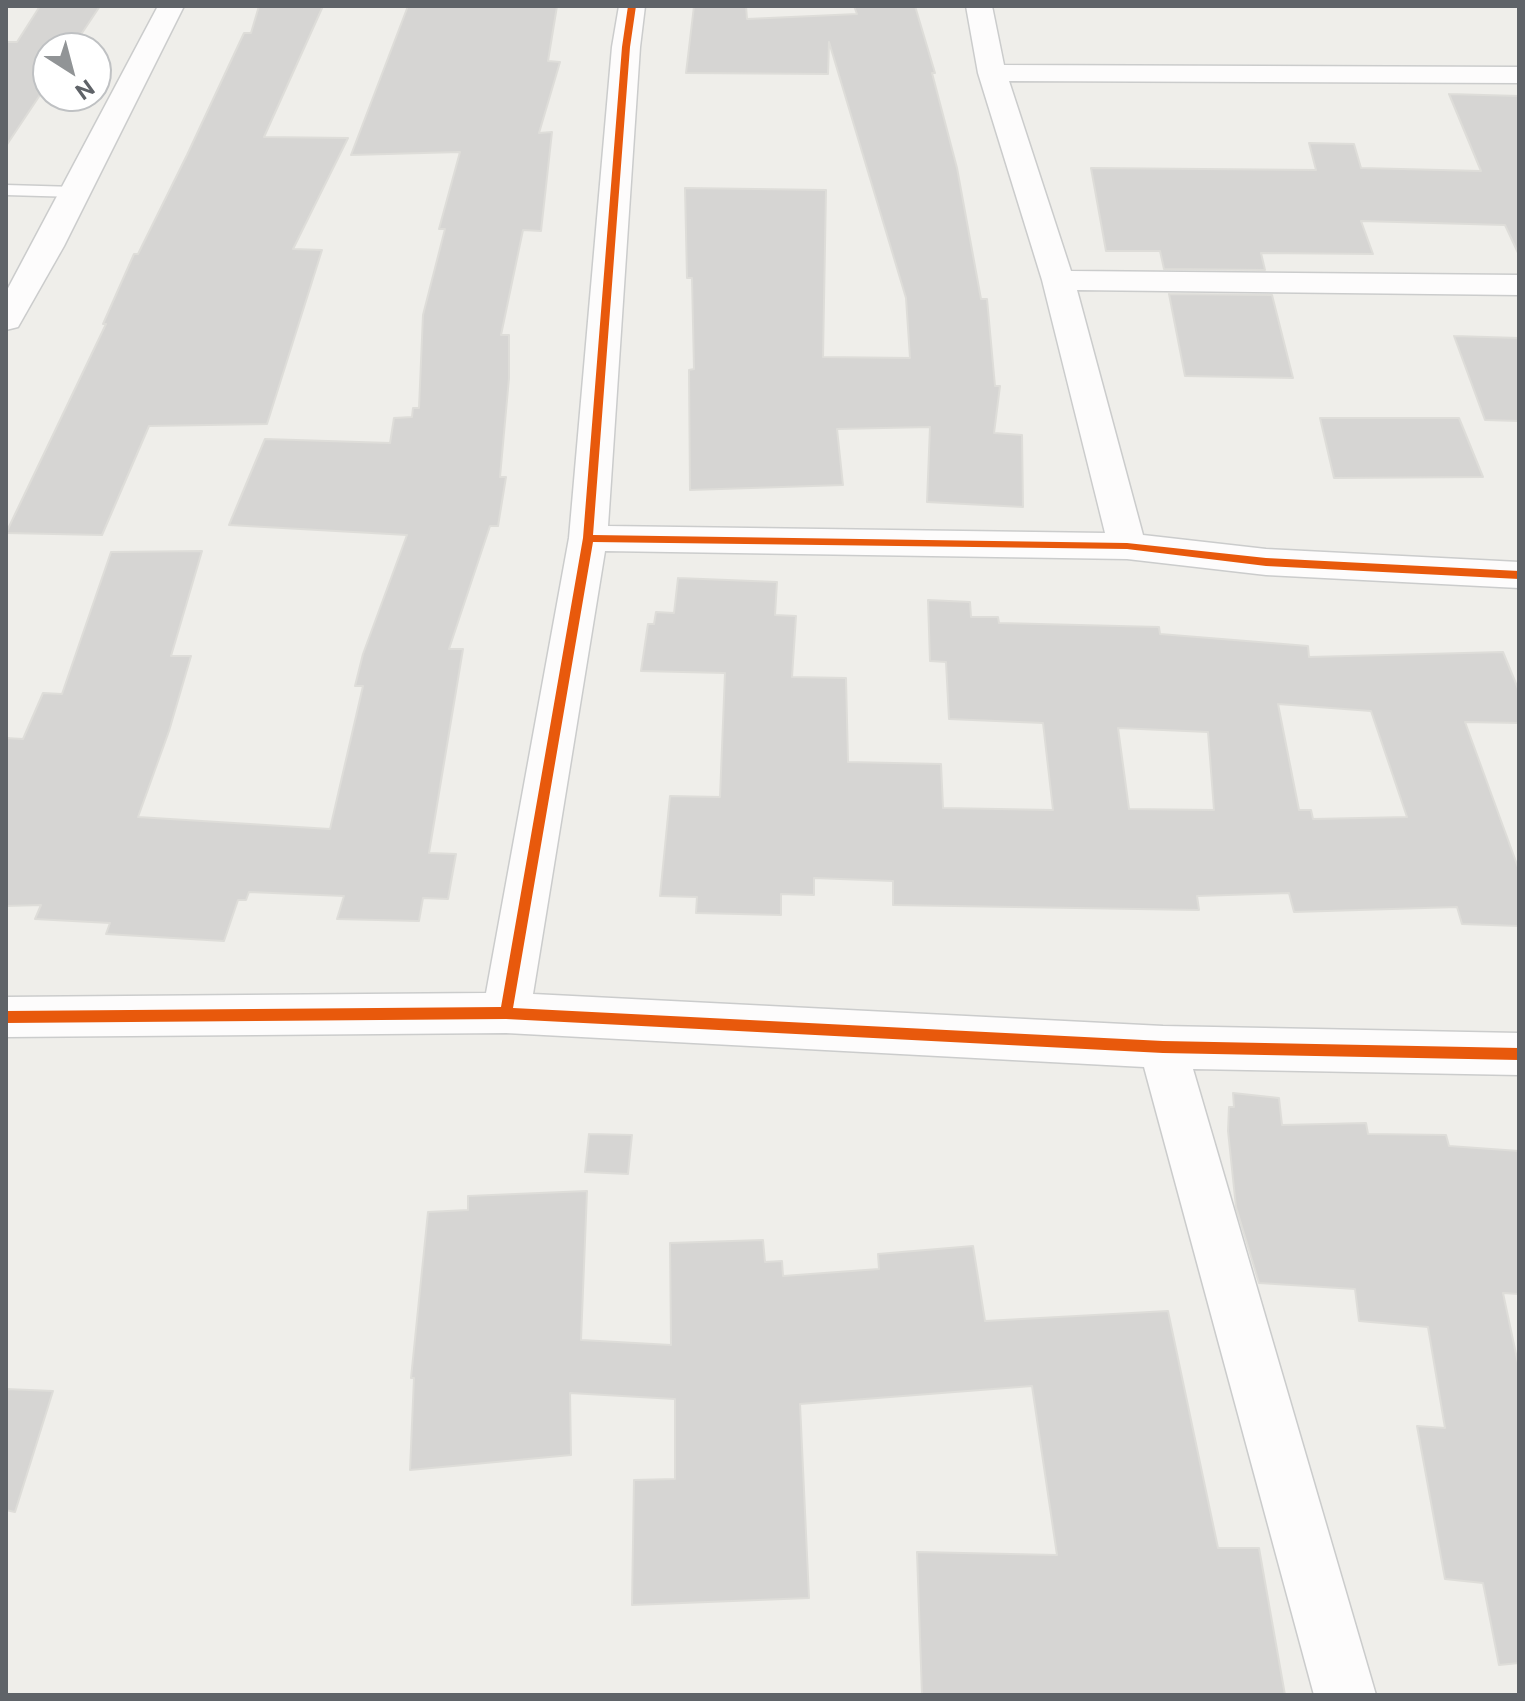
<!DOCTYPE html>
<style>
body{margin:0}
#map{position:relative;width:1525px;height:1701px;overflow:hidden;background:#efeeea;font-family:"Public Sans",sans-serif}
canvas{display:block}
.frame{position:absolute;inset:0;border:8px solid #5f6368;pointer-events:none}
.north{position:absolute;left:32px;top:32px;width:80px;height:80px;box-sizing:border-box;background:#fff;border:2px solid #bfc1c3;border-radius:50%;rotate:144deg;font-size:22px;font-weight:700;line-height:32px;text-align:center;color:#5f6368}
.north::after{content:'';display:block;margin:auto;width:28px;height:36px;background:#919496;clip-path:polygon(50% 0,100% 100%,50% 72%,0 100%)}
</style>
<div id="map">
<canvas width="1525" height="1701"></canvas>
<div class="frame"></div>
<div class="north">N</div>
</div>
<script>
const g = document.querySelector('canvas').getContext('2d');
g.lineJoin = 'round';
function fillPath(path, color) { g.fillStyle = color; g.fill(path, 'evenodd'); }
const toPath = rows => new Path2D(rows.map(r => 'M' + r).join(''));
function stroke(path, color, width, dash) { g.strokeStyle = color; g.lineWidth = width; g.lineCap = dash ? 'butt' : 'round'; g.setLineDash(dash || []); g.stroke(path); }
const building = toPath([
 [40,6,100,6,72,48,48,48,48,83,6,146,6,42,17,42,40,6],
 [259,6,323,6,264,137,348,138,293,249,322,250,267,424,149,426,102,535,6,533,106,324,103,324,134,254,138,254,187,155,244,33,251,33,259,6],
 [408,6,557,6,548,61,560,62,539,133,552,132,541,231,523,230,501,335,509,335,509,378,500,477,506,477,498,526,490,526,449,649,463,649,429,853,456,854,448,899,423,898,419,921,337,919,344,896,249,892,246,900,238,900,224,941,106,934,110,923,35,919,41,905,6,906,6,738,23,739,43,693,62,694,111,552,202,551,171,656,191,656,169,731,138,817,330,829,363,686,355,686,363,654,407,535,229,525,265,439,390,443,394,418,412,417,413,408,419,408,423,315,445,229,439,229,460,152,351,155,408,6],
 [694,6,746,6,747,19,857,14,854,6,915,6,935,73,932,73,957,168,981,299,987,299,995,386,1000,386,994,433,1022,435,1023,507,927,502,930,427,837,429,843,485,690,490,689,370,694,369,692,278,687,278,685,188,826,190,823,357,910,358,906,298,829,42,828,74,686,73,694,6],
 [1449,94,1519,96,1519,255,1505,225,1361,221,1373,254,1261,253,1265,270,1164,269,1160,251,1106,251,1091,168,1316,170,1309,143,1354,144,1361,168,1481,171,1449,94],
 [1169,294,1272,295,1293,378,1185,376,1169,294],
 [1454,336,1519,338,1519,421,1485,420,1454,336],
 [1320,418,1459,418,1483,477,1334,478,1320,418],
 [678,578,777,582,775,615,796,616,792,677,846,678,848,762,941,764,943,808,1053,810,1043,723,949,719,946,662,930,661,928,600,970,602,971,617,998,617,999,623,1159,627,1160,634,1308,646,1309,657,1503,652,1519,691,1519,723,1465,722,1519,870,1519,926,1462,924,1457,907,1294,912,1289,893,1197,896,1199,910,893,905,893,881,814,878,814,895,781,894,781,915,696,913,697,897,660,896,670,796,720,797,725,673,641,671,648,624,654,624,656,612,674,613,678,578],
 [1278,704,1371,711,1407,817,1313,819,1311,810,1299,810,1278,704],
 [1118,728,1208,732,1214,810,1129,809,1118,728],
 [1233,1093,1279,1098,1282,1125,1366,1123,1368,1134,1446,1135,1449,1146,1519,1151,1519,1294,1503,1293,1519,1368,1519,1663,1499,1665,1483,1583,1445,1579,1417,1426,1445,1428,1428,1327,1359,1321,1355,1289,1259,1283,1236,1207,1228,1131,1229,1107,1234,1107,1233,1093],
 [589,1134,632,1135,628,1174,585,1172,589,1134],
 [587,1191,581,1340,671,1345,670,1243,763,1240,765,1262,782,1261,783,1276,879,1269,878,1254,973,1246,985,1321,1168,1311,1218,1548,1259,1548,1285,1695,922,1695,917,1552,1057,1555,1032,1386,800,1404,809,1598,632,1605,634,1480,675,1479,675,1399,570,1393,571,1455,410,1470,414,1378,411,1378,428,1212,468,1210,468,1196,587,1191],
 [6,1389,53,1391,15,1512,6,1510,6,1389]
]);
const service = toPath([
 [6,185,76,187,85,192,76,197,6,195,6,185]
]);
const minor = toPath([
 [619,6,645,6,640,47,608,526,1105,533,1042,280,978,73,966,6,992,6,1004,65,1519,67,1519,83,1009,81,1071,271,1519,275,1519,295,1077,290,1143,535,1266,549,1519,562,1519,588,1266,575,1127,559,605,551,533,994,1163,1026,1519,1033,1519,1075,1193,1069,1376,1695,1314,1695,1144,1067,506,1033,6,1037,6,997,486,993,569,538,612,47,619,6]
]);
const tertiary = toPath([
 [158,6,184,6,64,246,22,320,18,327,6,330,6,292,158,6]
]);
const cycleway = toPath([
 [628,6,636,6,630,47,593,535,1127,543,1266,558,1519,571,1519,579,1266,566,1127,549,593,542,513,1008,1163,1041,1519,1048,1519,1060,1163,1053,506,1019,6,1023,6,1011,501,1007,583,538,622,47,628,6]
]);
fillPath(building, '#d6d5d3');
stroke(building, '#deddd9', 2);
stroke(service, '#cbcccc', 3);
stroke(minor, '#cbcccc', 3);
stroke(tertiary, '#cbcccc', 3);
fillPath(service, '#fdfcfc');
fillPath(minor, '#fdfcfc');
fillPath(tertiary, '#fdfcfc');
fillPath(cycleway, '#e8590c');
</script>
